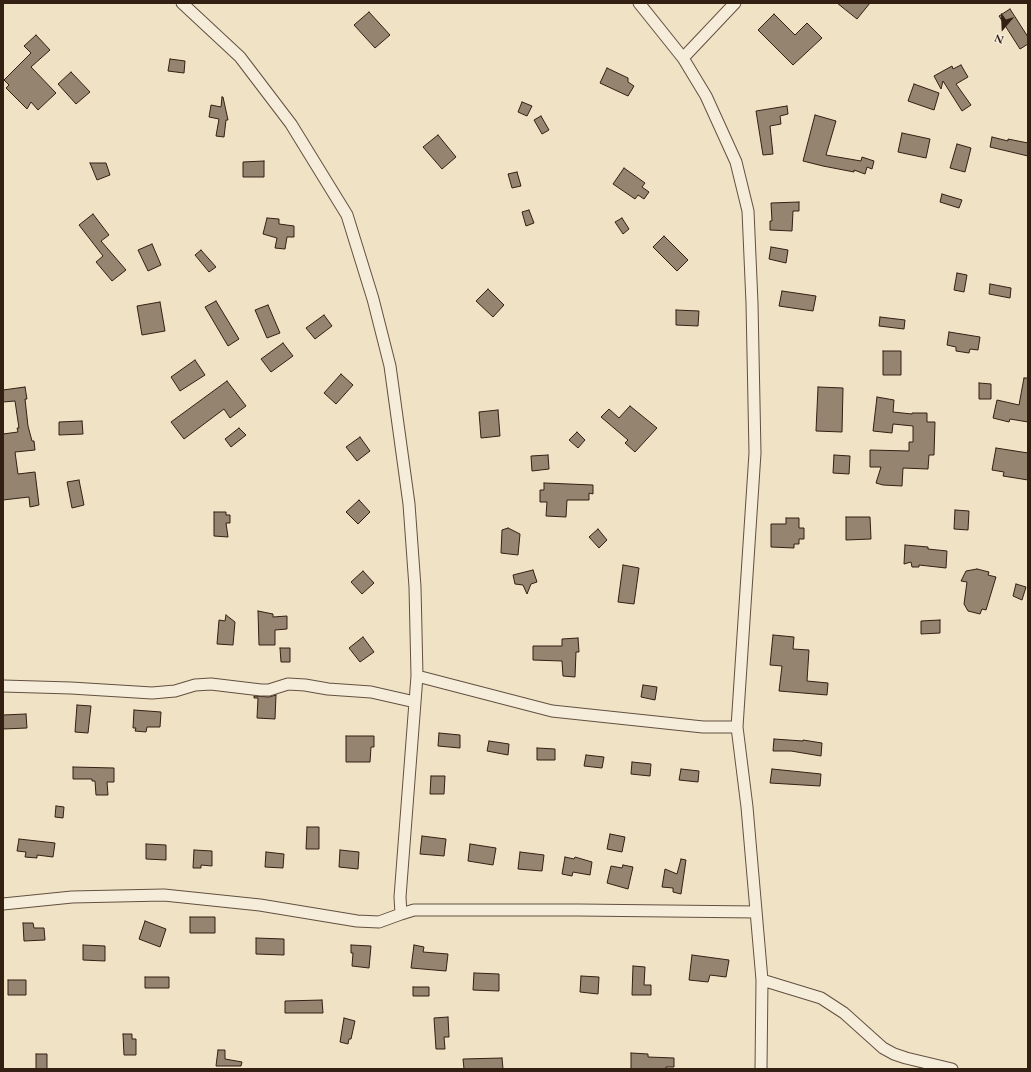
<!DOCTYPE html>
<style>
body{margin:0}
#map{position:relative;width:1031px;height:1072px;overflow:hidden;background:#efe2c5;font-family:"EB Garamond",serif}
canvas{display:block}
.frame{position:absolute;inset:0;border:4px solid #341f13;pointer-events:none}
.north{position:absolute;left:983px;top:8px;width:40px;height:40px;-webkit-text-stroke:3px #f5ecd9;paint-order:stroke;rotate:199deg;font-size:11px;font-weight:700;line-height:16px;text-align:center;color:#341f13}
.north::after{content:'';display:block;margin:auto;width:14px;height:18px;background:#341f13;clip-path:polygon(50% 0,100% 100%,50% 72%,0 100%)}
</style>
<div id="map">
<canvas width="1031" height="1072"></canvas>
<div class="frame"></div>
<div class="north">N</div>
</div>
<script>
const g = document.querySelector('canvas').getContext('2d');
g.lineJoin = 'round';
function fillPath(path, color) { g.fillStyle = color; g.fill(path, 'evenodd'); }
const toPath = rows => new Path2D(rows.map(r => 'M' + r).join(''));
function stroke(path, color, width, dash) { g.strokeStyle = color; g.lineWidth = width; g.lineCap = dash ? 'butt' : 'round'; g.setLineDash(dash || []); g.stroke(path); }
const building = toPath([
 [837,3,870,3,857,19,837,3],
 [1010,9,1028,37,1028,44,1020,49,999,16,1010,9],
 [369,12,390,35,375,48,354,25,369,12],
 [774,14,795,35,807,23,822,38,793,65,758,30,774,14],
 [36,35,50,50,31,67,56,93,38,110,31,102,27,109,6,88,9,85,4,80,31,53,24,46,36,35],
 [170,59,185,61,184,73,168,71,170,59],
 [961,65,968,77,956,84,971,105,962,111,943,81,941,89,934,76,952,66,953,69,961,65],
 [607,68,628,78,628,82,634,86,628,96,600,83,607,68],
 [71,72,90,92,76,104,58,84,71,72],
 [914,84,939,93,934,110,908,101,914,84],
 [222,97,223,97,228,120,226,120,224,137,216,136,219,119,209,117,211,105,221,107,222,97],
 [522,102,532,106,527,116,518,112,522,102],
 [787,106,788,114,780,116,781,124,770,126,773,154,763,155,756,111,787,106],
 [815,115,836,121,826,155,861,161,862,157,874,161,872,169,867,167,865,174,854,170,854,172,823,166,803,161,815,115],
 [541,116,549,130,542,134,534,120,541,116],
 [902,133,930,139,926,158,898,152,902,133],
 [438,135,456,157,442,169,423,147,438,135],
 [992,137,1008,141,1008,139,1028,143,1028,156,990,147,992,137],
 [957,144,971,148,965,172,950,168,957,144],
 [264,161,264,177,243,177,243,162,264,161],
 [90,163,106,163,110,175,97,180,90,163],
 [624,168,645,183,642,187,649,192,644,199,638,195,635,199,613,184,624,168],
 [517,172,521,186,512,188,508,174,517,172],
 [942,194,962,200,959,208,940,202,942,194],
 [799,202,799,211,793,211,792,231,770,230,770,221,772,221,771,203,799,202],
 [529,210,534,223,526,226,522,212,529,210],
 [93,214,109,235,101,241,126,270,112,281,96,262,103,256,79,225,93,214],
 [267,218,279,219,279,224,294,226,294,237,287,237,285,249,275,248,277,238,263,234,267,218],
 [622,218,629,229,623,234,615,222,622,218],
 [664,236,688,260,677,271,653,247,664,236],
 [152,244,161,265,148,271,138,250,152,244],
 [771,247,788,250,786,263,769,259,771,247],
 [201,250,216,267,209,272,195,255,201,250],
 [957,273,967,275,964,292,954,290,957,273],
 [990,284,1011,288,1010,298,989,294,990,284],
 [488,289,504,305,493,317,476,301,488,289],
 [782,291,816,296,813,311,779,306,782,291],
 [216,301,239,339,228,346,205,307,216,301],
 [160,302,165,331,142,335,137,306,160,302],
 [268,305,280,333,267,338,255,310,268,305],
 [676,310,699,311,698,326,676,325,676,310],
 [324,315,332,326,315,339,306,328,324,315],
 [880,317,905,320,904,329,879,326,880,317],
 [949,332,980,337,978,350,970,349,969,353,956,351,956,347,947,345,949,332],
 [283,343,293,356,271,372,261,359,283,343],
 [883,351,901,351,901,375,883,375,883,351],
 [195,360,205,375,180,391,171,377,195,360],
 [341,374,353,385,336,404,324,393,341,374],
 [1024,378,1028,378,1028,422,1010,419,1009,422,993,418,997,400,1019,405,1024,378],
 [227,381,246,406,230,418,224,409,184,439,171,422,227,381],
 [979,383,991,384,991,399,979,399,979,383],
 [25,387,27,399,25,399,28,426,32,441,34,441,35,450,15,452,18,474,35,472,39,505,30,507,29,497,3,500,3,434,18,432,17,428,19,428,15,401,3,402,3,390,25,387],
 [818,387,843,388,842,432,816,431,818,387],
 [877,397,894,400,893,412,912,414,912,413,927,413,927,422,935,422,934,455,929,455,928,469,903,468,902,486,883,485,876,483,881,467,870,467,870,450,909,451,909,442,913,442,913,426,893,424,892,433,873,431,877,397],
 [630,406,657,428,635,452,625,443,628,440,601,417,609,409,619,418,630,406],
 [498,410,500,436,481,438,479,412,498,410],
 [82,421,83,434,59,435,59,422,82,421],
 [239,428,246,435,231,447,225,439,239,428],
 [577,432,585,440,578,448,569,440,577,432],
 [360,437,370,451,357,461,346,447,360,437],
 [996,448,1028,453,1028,480,1003,476,1004,472,992,470,996,448],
 [548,455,549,469,532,471,531,456,548,455],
 [834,455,850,456,849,474,833,473,834,455],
 [79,480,84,505,72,508,67,482,79,480],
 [544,483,593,485,593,494,589,493,589,500,567,500,566,517,546,516,547,502,540,502,540,490,544,490,544,483],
 [359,500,370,512,358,524,346,512,359,500],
 [955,510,969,511,968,530,954,529,955,510],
 [214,512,226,512,226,515,230,515,230,523,226,523,228,537,214,536,214,512],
 [846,517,870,517,871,539,846,540,846,517],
 [786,518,799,518,799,528,804,528,804,539,799,539,799,544,794,544,794,548,771,547,771,524,786,524,786,518],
 [508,528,520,534,518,555,501,553,502,530,508,528],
 [598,529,607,540,599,548,589,537,598,529],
 [905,545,928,547,928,549,947,551,946,568,919,565,919,567,912,567,911,562,904,564,905,545],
 [623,565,639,568,634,604,618,602,623,565],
 [977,569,989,572,988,575,996,577,986,610,982,609,980,614,968,611,964,604,967,582,961,581,966,571,977,569],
 [533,570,537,582,531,584,527,594,523,585,515,584,513,575,533,570],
 [363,571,374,583,362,594,351,582,363,571],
 [1016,584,1026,587,1022,600,1013,596,1016,584],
 [258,611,273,614,273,617,287,616,287,629,275,630,275,645,259,645,258,611],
 [226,615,235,622,233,645,217,644,219,620,225,621,226,615],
 [940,620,940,633,921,634,921,621,940,620],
 [773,635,794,637,793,649,809,650,807,681,828,683,827,695,779,691,782,666,770,665,773,635],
 [363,637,374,652,360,662,349,648,363,637],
 [578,638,579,652,576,652,575,677,563,676,562,661,533,660,533,646,562,646,562,639,578,638],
 [280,648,290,648,290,662,281,662,280,648],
 [643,685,657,687,655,700,641,697,643,685],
 [276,695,275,719,257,718,258,698,254,698,254,696,269,697,276,695],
 [77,705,91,706,88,733,75,732,77,705],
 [134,710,161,712,160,727,147,727,146,732,135,731,136,728,133,728,134,710],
 [26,714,27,728,3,729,3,715,26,714],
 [439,733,460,735,460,748,438,746,439,733],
 [346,736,374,736,374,747,371,747,370,762,346,762,346,736],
 [774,739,803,741,803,740,822,743,821,756,791,751,773,751,774,739],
 [489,741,509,744,508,755,487,751,489,741],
 [537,748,555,749,555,760,537,760,537,748],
 [586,755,604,757,602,768,584,766,586,755],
 [632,762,651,764,650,776,631,774,632,762],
 [73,767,114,768,114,782,107,782,108,795,96,795,95,781,92,781,92,779,73,779,73,767],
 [681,769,699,771,698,782,679,780,681,769],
 [772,769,821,774,820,786,770,783,772,769],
 [431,776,445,776,444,794,430,794,431,776],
 [56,806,64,807,63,818,55,817,56,806],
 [307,827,319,827,319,849,306,849,307,827],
 [610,834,625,837,622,852,607,849,610,834],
 [422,836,446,839,444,856,420,854,422,836],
 [19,839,55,843,53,857,37,855,37,858,25,857,26,852,17,851,19,839],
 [146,844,166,845,166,860,146,859,146,844],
 [470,844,496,848,493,865,468,861,470,844],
 [194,850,212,851,212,866,201,865,201,868,193,868,194,850],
 [340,850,359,852,358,869,339,867,340,850],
 [266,852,284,854,283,868,265,867,266,852],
 [520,852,544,855,542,871,518,869,520,852],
 [565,857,574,859,575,857,592,862,590,875,573,872,572,876,562,874,565,857],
 [681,859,686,860,681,894,673,892,673,888,662,887,665,869,677,874,681,859],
 [623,865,633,867,628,889,607,883,611,866,622,868,623,865],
 [190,917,215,917,215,933,190,933,190,917],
 [145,921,166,929,160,947,139,939,145,921],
 [23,923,33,923,34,928,44,928,45,940,24,941,23,923],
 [256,938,284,939,284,955,256,954,256,938],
 [83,945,105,946,105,961,83,960,83,945],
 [351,945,371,946,369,968,352,966,353,953,351,953,351,945],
 [414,945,424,947,423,952,448,954,446,971,411,968,414,945],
 [692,955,729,960,726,977,710,975,708,982,689,980,692,955],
 [633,966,645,967,644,985,651,985,651,995,632,995,633,966],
 [474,973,499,974,499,991,473,990,474,973],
 [581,976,599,977,598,994,580,992,581,976],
 [145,977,169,977,169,988,145,988,145,977],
 [8,980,26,980,26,995,8,995,8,980],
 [413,987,429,987,429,996,413,996,413,987],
 [322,1000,323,1013,285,1013,285,1001,322,1000],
 [448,1017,449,1037,444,1037,445,1049,436,1049,434,1018,448,1017],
 [344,1018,355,1021,351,1039,349,1039,348,1044,340,1042,344,1018],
 [123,1034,132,1034,132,1039,136,1039,136,1055,124,1055,123,1034],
 [218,1050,225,1050,225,1059,242,1062,241,1066,216,1066,218,1050],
 [631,1053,648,1054,648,1057,674,1058,674,1067,666,1067,666,1069,631,1069,631,1053],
 [36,1054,47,1054,47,1069,36,1069,36,1054],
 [502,1058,503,1069,464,1069,463,1059,502,1058]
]);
const street = toPath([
 [182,3,240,57,291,124,347,215,373,299,390,366,409,504,415,587,417,676,552,711,703,727,737,727],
 [639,3,683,58,706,96,736,162,748,211,752,303,755,453,737,727,747,807,762,980,761,1069],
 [683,58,735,3],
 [3,686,71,688,152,693,175,691,195,685,211,684,261,690,269,690,288,684,305,685,328,689,371,692,415,702],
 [3,904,72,897,164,895,260,905,357,921,379,922,401,914,400,897,417,676],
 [401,914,414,910,579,910,756,912],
 [762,980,821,998,844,1013,883,1048,894,1054,906,1058,952,1069]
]);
fillPath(building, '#958470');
stroke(building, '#341f13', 1);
stroke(street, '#635040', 13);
stroke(street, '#f5ecd9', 11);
</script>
